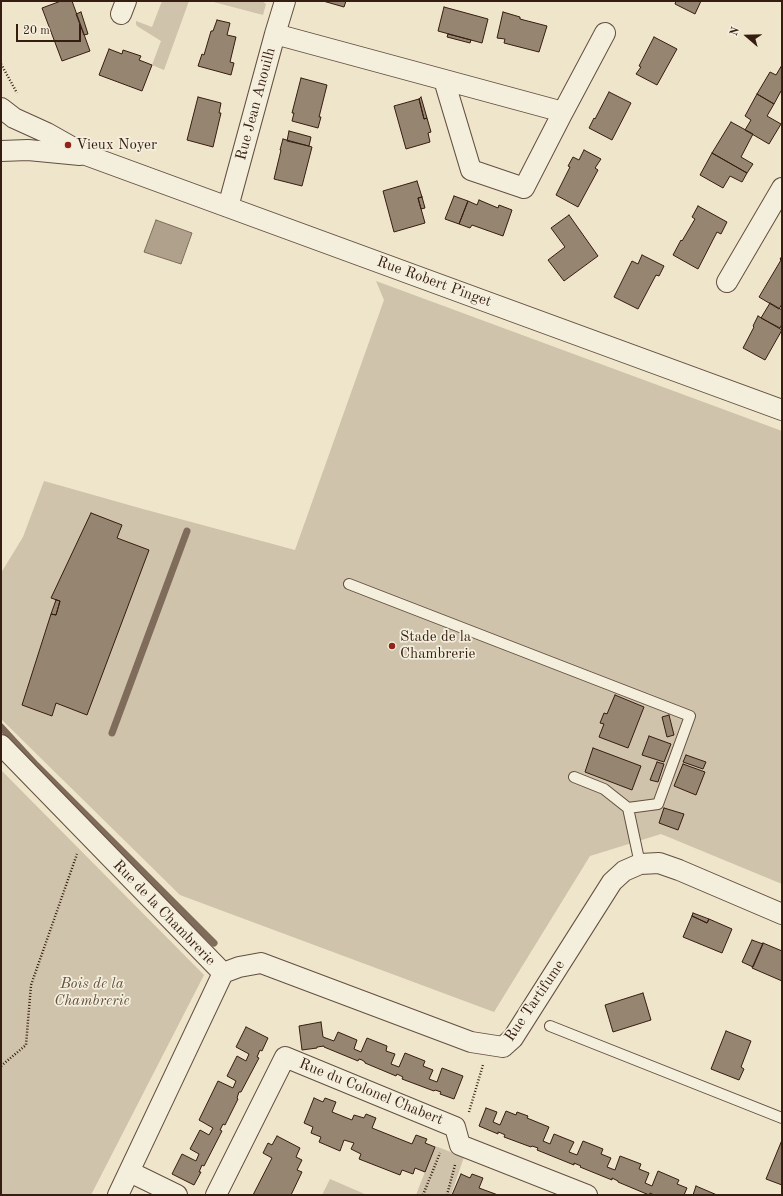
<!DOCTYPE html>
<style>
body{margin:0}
#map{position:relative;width:783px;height:1196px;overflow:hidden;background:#eee5ca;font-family:"Old Standard TT",serif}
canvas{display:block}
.frame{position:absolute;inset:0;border:2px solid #361d11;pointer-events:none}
.north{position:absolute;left:727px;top:16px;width:40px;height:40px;-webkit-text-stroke:3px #f4eedd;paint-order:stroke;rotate:290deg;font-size:11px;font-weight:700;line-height:16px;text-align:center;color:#361d11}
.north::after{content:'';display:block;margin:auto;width:14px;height:18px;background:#361d11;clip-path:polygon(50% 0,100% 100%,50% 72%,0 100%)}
.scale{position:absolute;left:16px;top:24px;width:65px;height:18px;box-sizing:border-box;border:2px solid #361d11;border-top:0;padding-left:5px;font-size:12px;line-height:14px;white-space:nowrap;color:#361d11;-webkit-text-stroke:3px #f4eedd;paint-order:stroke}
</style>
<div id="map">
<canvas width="783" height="1196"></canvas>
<div class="frame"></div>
<div class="north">N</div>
<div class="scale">20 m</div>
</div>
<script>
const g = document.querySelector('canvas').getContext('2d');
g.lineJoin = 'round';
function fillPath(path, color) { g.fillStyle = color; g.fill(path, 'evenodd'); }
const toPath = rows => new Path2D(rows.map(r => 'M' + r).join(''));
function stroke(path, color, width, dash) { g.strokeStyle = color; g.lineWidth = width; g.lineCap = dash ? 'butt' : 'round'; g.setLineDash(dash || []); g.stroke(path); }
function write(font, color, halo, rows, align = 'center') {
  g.font = font + ' "Old Standard TT",serif'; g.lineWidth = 3.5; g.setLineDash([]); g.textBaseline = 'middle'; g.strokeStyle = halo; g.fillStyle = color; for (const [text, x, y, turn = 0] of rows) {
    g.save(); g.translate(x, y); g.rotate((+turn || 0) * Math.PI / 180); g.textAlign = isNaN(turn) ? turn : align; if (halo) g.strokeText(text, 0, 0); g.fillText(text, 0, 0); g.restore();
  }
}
const green = toPath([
 [162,1,189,1,164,70,152,65,161,41,137,26,136,24,136,21,152,27],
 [210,1,262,1,266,4,263,15],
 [376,281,782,431,782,884,661,834,590,856,494,1012,180,895,1,719,1,573,23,537,44,481,143,509,295,550,384,300],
 [1,770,204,975,91,1195,1,1195],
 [435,1146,464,1157,451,1195,416,1195],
 [330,1179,367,1195,322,1195]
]);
const water = toPath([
 [156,220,192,233,181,264,144,252,156,220]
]);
const stream = toPath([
 [1,727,36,765,214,943],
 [112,733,187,531]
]);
const building = toPath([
 [61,1,72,1,90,51,62,61,42,8,61,1],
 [323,1,346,1,344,7,323,1],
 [676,1,701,1,695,14,675,4,676,1],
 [444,7,488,19,482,43,438,31,444,7],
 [81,12,88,34,84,35,76,14,81,12],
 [503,12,520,17,520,19,547,26,539,52,504,43,505,39,497,38,503,12],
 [217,20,230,23,227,35,236,37,230,62,234,63,231,75,198,66,202,54,204,55,211,31,213,31,217,20],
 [448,34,471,40,470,43,447,37,448,34],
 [654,37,677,49,657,85,636,74,641,67,639,66,654,37],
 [109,49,122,54,123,50,141,56,139,60,152,65,142,91,99,75,109,49],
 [782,65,782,92,781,91,774,104,757,94,770,72,776,75,782,65],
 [301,78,327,85,319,117,321,117,318,128,292,121,294,113,292,113,301,78],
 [609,92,631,103,612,140,589,128,594,118,595,119,609,92],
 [757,94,774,104,767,116,781,124,769,144,745,130,751,120,745,116,757,94],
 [198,97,221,103,219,113,221,113,213,147,187,140,198,97],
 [421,97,427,118,424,119,419,99,421,97],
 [419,99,424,119,427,118,431,132,428,133,430,142,406,149,394,106,419,99],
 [731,122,753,134,741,157,753,164,747,173,712,153,731,122],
 [289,131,311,137,309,146,287,141,289,131],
 [283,139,312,147,302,186,274,179,281,150,280,150,283,139],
 [584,150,601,159,595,168,598,170,578,207,556,195,570,167,568,166,573,157,579,160,584,150],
 [712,153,747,173,742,182,730,176,723,188,700,175,712,153],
 [417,181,422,197,418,198,425,223,394,232,383,191,417,181],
 [454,196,468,201,459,224,445,219,454,196],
 [422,197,425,208,421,209,418,198,422,197],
 [479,200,498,208,499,205,512,210,503,236,472,225,470,228,459,224,468,201,477,205,479,200],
 [698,206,727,222,721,234,717,232,698,269,673,255,681,240,682,241,695,219,692,217,698,206],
 [569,215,598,256,564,281,548,260,565,247,551,228,569,215],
 [642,255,664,266,659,276,656,275,638,309,614,297,632,261,638,264,642,255],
 [782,256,782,304,779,309,759,297,781,260,780,259,782,256],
 [770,303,782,310,782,324,780,328,761,318,770,303],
 [758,316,782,330,765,360,743,348,754,327,753,326,758,316],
 [91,513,122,525,117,538,149,550,87,715,56,703,52,716,22,705,51,614,56,615,60,601,51,598,91,513],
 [56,600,60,601,56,615,51,614,56,600],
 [615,695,644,707,628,748,599,737,604,724,600,723,604,713,607,714,615,695],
 [669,715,674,735,667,737,662,717,669,715],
 [649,736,671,744,664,762,642,755,649,736],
 [593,748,641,766,632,790,585,772,593,748],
 [686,755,706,762,703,769,683,762,686,755],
 [657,762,664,764,658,782,650,780,657,762],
 [683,764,705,772,696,795,674,786,683,764],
 [664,808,684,814,678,830,659,823,664,808],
 [693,913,709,919,707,923,692,916,693,913],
 [692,916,707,923,709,919,732,929,722,953,683,937,692,916],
 [752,940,763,944,753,967,742,962,752,940],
 [763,943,782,951,782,981,752,968,763,943],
 [643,993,651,1020,613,1032,605,1005,643,993],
 [321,1022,323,1037,334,1041,338,1032,357,1040,354,1049,361,1052,367,1038,387,1046,386,1051,395,1054,391,1064,399,1067,405,1053,425,1061,423,1066,433,1070,429,1079,437,1082,442,1068,463,1076,454,1099,440,1094,441,1092,435,1090,434,1091,402,1079,403,1077,397,1074,396,1076,365,1063,365,1062,362,1060,359,1059,358,1061,324,1047,324,1046,317,1047,317,1048,302,1050,299,1026,321,1022],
 [246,1027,268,1038,262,1051,260,1050,257,1057,259,1058,241,1092,239,1092,237,1098,238,1099,225,1125,223,1124,220,1130,222,1131,204,1166,202,1165,199,1172,201,1172,194,1185,172,1174,182,1154,196,1161,199,1154,190,1149,200,1130,209,1135,213,1128,199,1120,218,1081,233,1088,236,1081,227,1076,237,1056,246,1061,249,1054,236,1047,246,1027],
 [726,1031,751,1041,741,1067,744,1069,739,1080,711,1069,726,1031],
 [314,1098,323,1102,325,1098,336,1102,332,1112,352,1120,354,1115,364,1118,366,1114,376,1118,372,1128,412,1144,416,1135,427,1139,425,1143,435,1147,425,1172,415,1168,413,1174,402,1170,400,1175,359,1159,361,1154,351,1149,354,1143,344,1140,340,1151,319,1142,321,1137,311,1133,313,1127,304,1123,314,1098],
 [486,1108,497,1112,493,1122,500,1125,506,1111,516,1115,517,1112,528,1116,527,1118,549,1127,543,1141,550,1144,554,1134,574,1142,569,1152,577,1155,583,1141,603,1149,601,1154,611,1158,607,1167,615,1170,620,1156,641,1164,639,1169,649,1173,645,1183,652,1186,658,1171,679,1180,677,1184,687,1188,684,1195,654,1195,650,1193,649,1195,618,1182,618,1181,612,1178,612,1180,580,1167,581,1166,574,1163,574,1165,537,1150,538,1148,532,1146,531,1147,504,1137,505,1135,501,1133,498,1132,498,1134,479,1126,486,1108],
 [277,1136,300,1148,296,1157,302,1160,297,1170,302,1172,291,1195,253,1195,272,1158,263,1153,268,1143,272,1145,277,1136],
 [782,1140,782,1185,766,1179,782,1140],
 [461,1174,470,1178,472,1174,483,1178,479,1188,498,1195,452,1195,461,1174],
 [696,1186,717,1195,693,1195,696,1186]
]);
const path = toPath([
 [1,64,17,93],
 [1,1066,26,1045,31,985,77,854],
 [469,1112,483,1065],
 [423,1195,440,1153],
 [447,1195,455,1165]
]);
const lane = toPath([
 [349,584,690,716,658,804,628,808],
 [574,777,604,789,628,808,640,864],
 [550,1026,782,1118]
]);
const street = toPath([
 [121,14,126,1],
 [275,34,563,112,524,188,471,170,444,80],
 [1,108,14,118,47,133,86,155,782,410],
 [563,112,605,33],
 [1,151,28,150,80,155],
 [228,207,275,34,285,1],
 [727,282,782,188],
 [1,745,223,973,118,1195],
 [223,973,239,967,261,963,471,1042,503,1047,513,1038,612,882,624,871,640,864,659,863,679,870,782,914],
 [130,1172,177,1195],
 [216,1195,285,1057,455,1127,460,1145,587,1195]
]);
const markers = [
 [68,145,4,"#8f2418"],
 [392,646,4,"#8f2418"]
];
const streetNames = [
 ["Rue Jean Anouilh",256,104,-75],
 ["Rue Robert Pinget",434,282,20],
 ["Rue de la Chambrerie",164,913,46],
 ["Rue Tartifume",535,1001,-56],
 ["Rue du Colonel Chabert",371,1092,22]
];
const poiNames = [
 ["Vieux Noyer",76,145],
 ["Stade de la",400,637],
 ["Chambrerie",400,654]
];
const parkNames = [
 ["Bois de la",92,984],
 ["Chambrerie",92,1001]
];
fillPath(green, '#cfc3ab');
fillPath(water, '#afa18b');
stroke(water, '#7f6c5a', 1);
stroke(stream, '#7f6c5a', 7);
fillPath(building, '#968571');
stroke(building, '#361d11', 1);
stroke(lane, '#644f3f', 12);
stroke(street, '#644f3f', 22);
stroke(path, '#361d11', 2.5, [1, 2]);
stroke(lane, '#f4eedd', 10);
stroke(street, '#f4eedd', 20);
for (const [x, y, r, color] of markers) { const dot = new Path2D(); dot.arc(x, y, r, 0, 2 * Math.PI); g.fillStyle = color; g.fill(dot); stroke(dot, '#f4eedd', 1.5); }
write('15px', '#361d11', '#f4eedd', streetNames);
write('15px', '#361d11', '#f4eedd', poiNames, 'left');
write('italic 15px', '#644f3f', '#f4eedd', parkNames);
</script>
